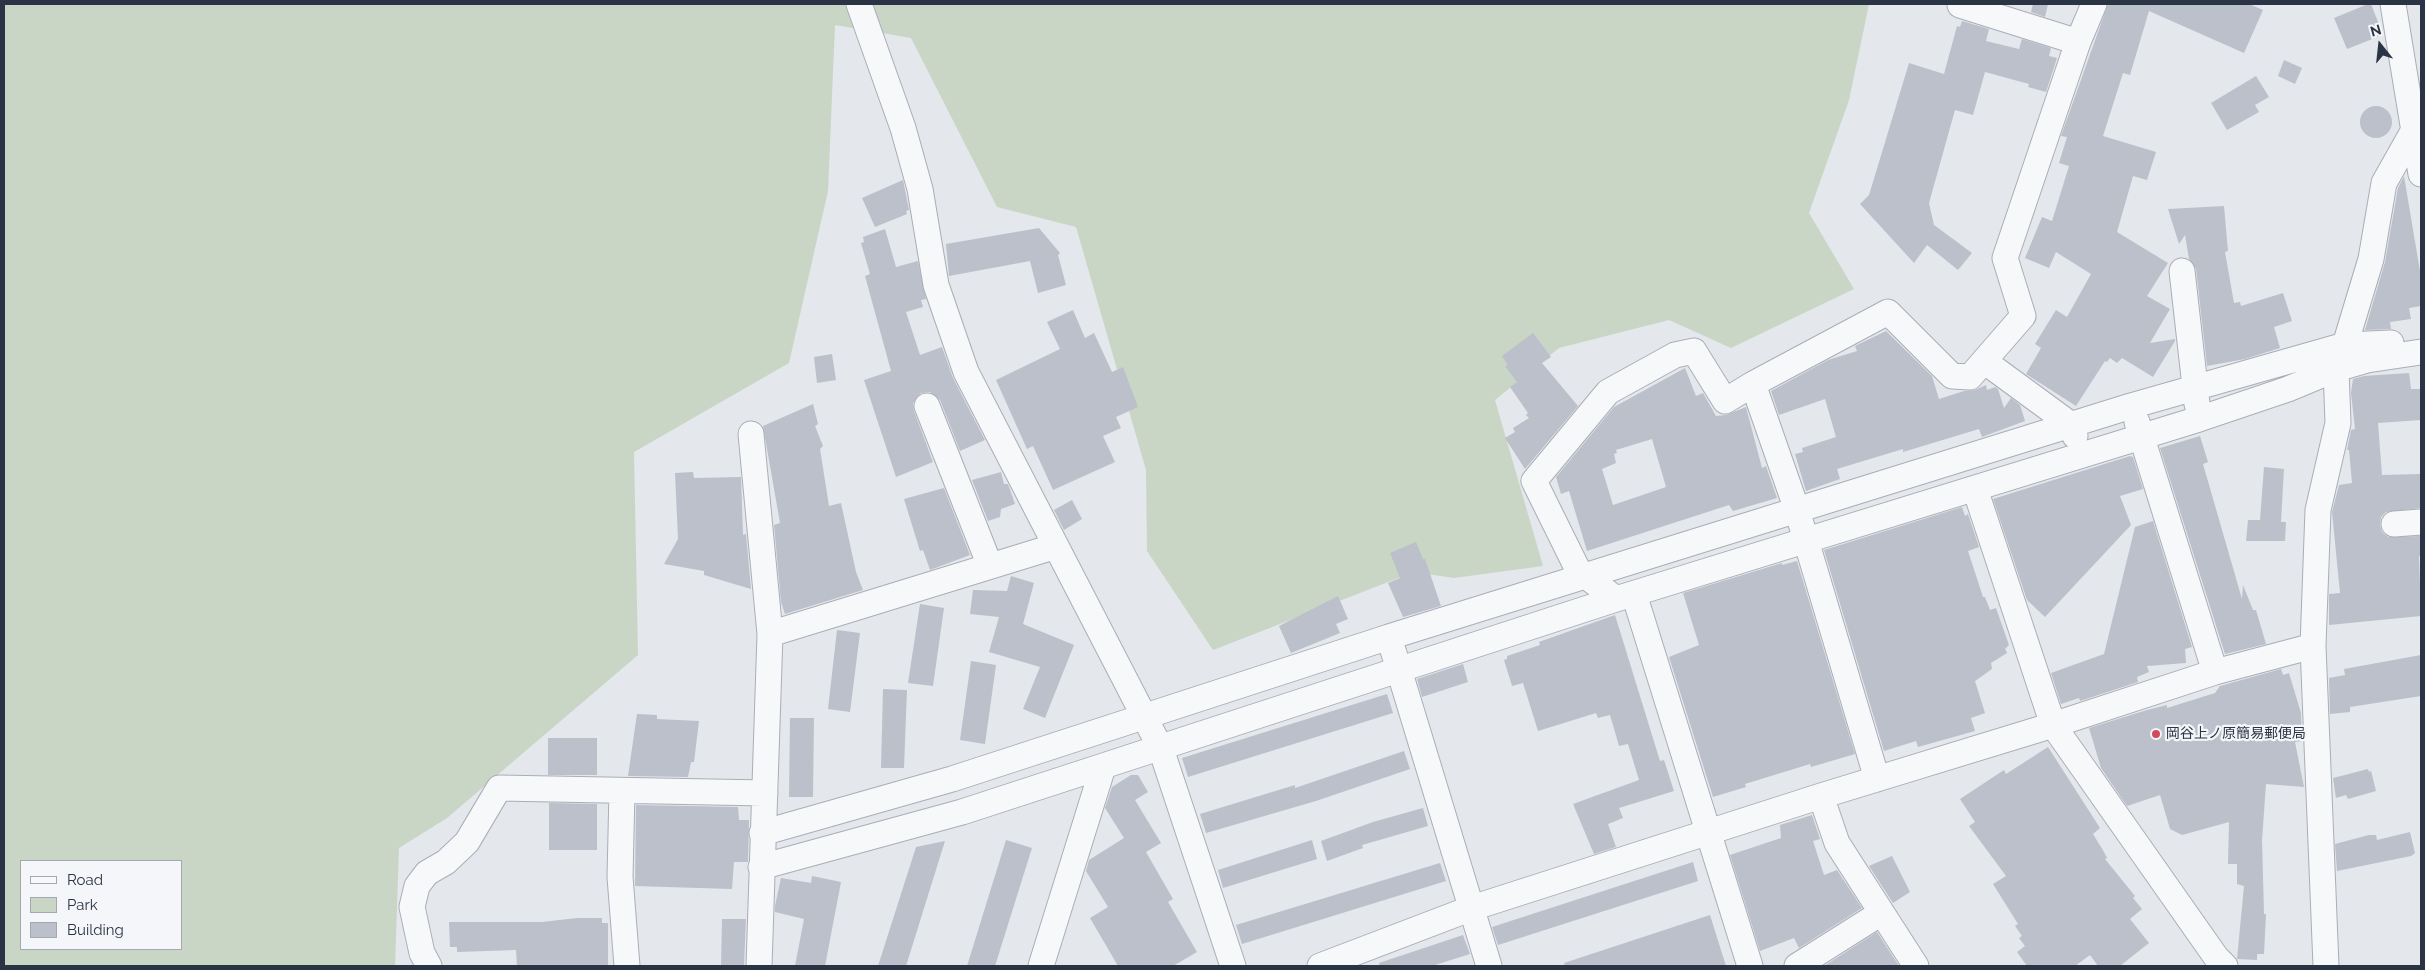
<!DOCTYPE html>
<meta charset="utf-8">
<style>
body{margin:0}
#map{position:relative;width:2425px;height:970px;overflow:hidden;background:#e4e7ec;font-family:Raleway,sans-serif}
canvas{display:block}
.frame{position:absolute;inset:0;border:5px solid #2b3445;pointer-events:none}
.legend{position:absolute;left:20px;top:860px;width:162px;height:90px;box-sizing:border-box;background:#f4f6f9;border:1px solid #a4a8b1;margin:0;padding:6px 9px;list-style:none;font-size:15px;color:#2b3445}
.legend li{display:flex;align-items:center;gap:10px;height:25px}
.legend b{width:25px;border:1px solid #a4a8b1}
.north{position:absolute;left:2355px;top:20px;width:50px;height:50px;-webkit-text-stroke:4px #f4f6f9;paint-order:stroke;rotate:344deg;font-size:14px;font-weight:700;line-height:20px;text-align:center;color:#2b3445}
.north::after{content:'';display:block;margin:auto;width:18px;height:22px;background:#2b3445;clip-path:polygon(50% 0,100% 100%,50% 72%,0 100%)}
</style>
<div id="map">
<canvas width="2425" height="970"></canvas>
<div class="frame"></div>
<ul class="legend">
<li><b style="height:6px;background:#f7f8fa"></b>Road</li>
<li><b style="height:14px;background:#c9d6c5"></b>Park</li>
<li><b style="height:14px;background:#bbc0ca"></b>Building</li>
</ul>
<div class="north">N</div>
</div>
<script>
const g = document.querySelector('canvas').getContext('2d');
g.lineJoin = 'round';
function fillPath(path, color) { g.fillStyle = color; g.fill(path, 'evenodd'); }
const toPath = rows => new Path2D(rows.map(r => 'M' + r).join(''));
function stroke(path, color, width, dash) { g.strokeStyle = color; g.lineWidth = width; g.lineCap = dash ? 'butt' : 'round'; g.setLineDash(dash || []); g.stroke(path); }
function write(font, color, halo, rows, align = 'center') {
  g.font = font + ' Raleway,"Noto Sans JP",sans-serif'; g.lineWidth = 4.5; g.setLineDash([]); g.textBaseline = 'middle'; g.strokeStyle = halo; g.fillStyle = color; for (const [text, x, y, turn = 0] of rows) {
    g.save(); g.translate(x, y); g.rotate((+turn || 0) * Math.PI / 180); g.textAlign = isNaN(turn) ? turn : align; if (halo) g.strokeText(text, 0, 0); g.fillText(text, 0, 0); g.restore();
  }
}
const green = toPath([
 [4,4,1869,4,1849,100,1809,213,1854,289,1731,348,1669,320,1559,348,1495,400,1543,566,1454,578,1414,572,1213,650,1147,551,1146,470,1076,227,997,207,911,38,835,25,828,191,789,363,634,452,638,655,447,818,399,848,395,966,4,966],
 [21,861,181,861,181,949,21,949]
]);
const building = toPath([
 [2033,4,2048,4,2045,17,2031,12],
 [2108,4,2249,4,2263,10,2244,53,2149,11,2130,75,2123,73,2103,136,2156,152,2147,180,2133,176,2117,232,2168,263,2147,296,2170,309,2150,343,2175,339,2175,341,2153,377,2122,358,2117,363,2110,358,2107,362,2105,361,2076,406,2026,374,2041,348,2035,344,2056,310,2067,317,2091,274,2056,252,2049,268,2025,258,2042,217,2052,221,2069,166,2059,163,2067,137,2061,136],
 [2368,4,2371,4,2380,27,2377,28,2380,36,2347,49,2334,18],
 [1962,21,1989,29,1986,41,2019,49,2022,39,2051,48,2049,56,2057,58,2046,92,2028,87,2029,84,1985,72,1973,115,1955,110,1929,203,1934,225,1972,253,1958,270,1927,245,1914,263,1860,204,1869,195,1909,63,1944,74,1957,26,1960,27],
 [2284,60,2302,68,2295,84,2278,76],
 [2256,76,2269,97,2255,105,2259,112,2227,130,2211,103],
 '2360 122a16 16 0 1 1 32 0a16 16 0 1 1-32 0Z',
 [2404,176,2421,277,2421,306,2409,308,2411,319,2390,322,2391,329,2365,330,2385,262,2398,188],
 [903,180,909,210,906,211,907,214,875,227,862,198],
 [2224,206,2228,251,2225,252,2234,303,2240,302,2241,306,2283,293,2292,321,2274,327,2280,348,2245,359,2207,366,2196,269,2189,259,2185,235,2179,244,2168,209],
 [1039,228,1060,253,1058,255,1066,285,1038,293,1030,261,949,276,946,244],
 [885,229,896,267,918,261,926,299,921,300,923,307,906,312,920,355,942,347,953,378,985,440,960,451,940,400,930,392,921,393,913,403,914,411,933,462,896,477,864,380,891,371,865,276,870,274,861,243,864,242,863,237],
 [1073,310,1085,338,1094,333,1112,372,1123,367,1138,407,1116,417,1121,428,1103,436,1115,462,1053,490,1033,446,1027,449,996,380,1060,349,1047,322],
 [1886,331,1932,376,1939,399,1964,391,1975,390,1986,385,1987,390,1995,387,1998,389,2004,408,2011,398,2020,405,2025,421,1982,437,1979,429,1903,452,1903,449,1837,469,1840,479,1806,491,1795,454,1803,452,1802,448,1836,437,1825,399,1779,415,1771,391,1828,360,1857,351,1855,346],
 [1533,333,1551,357,1542,363,1578,406,1525,469,1505,438,1515,432,1513,428,1529,418,1526,415,1528,413,1510,387,1517,382,1505,366,1508,365,1502,356],
 [832,354,836,380,817,383,814,357],
 [1685,368,1696,396,1703,393,1716,416,1726,415,1746,407,1762,468,1766,466,1777,498,1733,511,1729,505,1587,551,1569,491,1561,494,1556,477,1614,407],
 [1652,439,1666,487,1613,505,1602,469,1616,463,1614,454,1617,453,1616,450],
 [2409,373,2411,389,2421,389,2421,420,2378,423,2382,475,2421,474,2421,508,2386,512,2381,517,2380,525,2382,532,2388,537,2421,536,2421,556,2419,556,2421,616,2329,625,2329,594,2340,593,2332,512,2339,485,2352,483,2349,450,2347,450,2351,430,2355,429,2351,393,2353,379,2364,376],
 [813,404,818,424,815,426,823,446,820,449,829,506,841,503,856,572,863,590,785,614,781,602,774,525,780,523,763,426],
 [2200,436,2208,462,2203,464,2242,599,2243,585,2253,610,2256,610,2266,644,2225,654,2160,448],
 [2130,456,2133,457,2143,489,2120,496,2131,525,2045,617,2027,600,1993,499],
 [2264,467,2284,469,2281,522,2286,522,2285,541,2246,541,2248,520,2260,520],
 [693,472,694,478,741,477,743,535,746,534,751,589,704,575,704,571,664,564,678,539,675,473],
 [1001,472,1004,484,1008,484,1015,504,1001,509,1000,517,988,521,972,480],
 [944,488,970,555,930,570,923,550,920,551,904,499],
 [1072,500,1082,519,1064,530,1054,510],
 [1962,507,1965,516,1968,514,1979,547,1968,551,1983,597,1985,597,1990,610,1996,608,2009,645,2005,649,2007,653,1991,663,1992,669,1975,681,1985,713,1971,718,1975,731,1918,747,1916,741,1884,751,1824,550],
 [2153,521,2192,647,2185,649,2186,663,2147,666,2149,672,2137,677,2138,682,2080,701,2079,698,2061,704,2051,673,2104,654,2135,527],
 [1416,542,1423,559,1425,559,1441,606,1403,617,1388,583,1400,578,1390,553],
 [1797,561,1855,754,1811,767,1810,764,1745,784,1746,787,1713,797,1669,657,1699,645,1683,593,1782,563,1782,565],
 [1011,576,1034,583,1023,624,1074,645,1045,718,1023,709,1040,667,989,652,999,617,970,614,973,590,1007,591],
 [1338,596,1348,619,1336,624,1340,633,1291,653,1279,626],
 [920,604,944,608,933,686,908,683],
 [1615,615,1660,761,1664,760,1674,791,1619,808,1623,818,1608,824,1616,847,1594,854,1573,804,1639,780,1628,744,1619,746,1610,715,1598,718,1596,713,1538,731,1523,683,1512,686,1504,660,1507,659,1507,656,1540,645,1539,642],
 [837,630,860,633,850,712,828,709],
 [2421,655,2421,696,2350,707,2350,712,2330,714,2329,678,2345,675,2344,669],
 [971,661,996,665,985,744,960,740],
 [1463,664,1468,682,1422,697,1417,679],
 [2281,669,2283,675,2289,673,2301,713,2302,741,2295,742,2304,787,2266,784,2262,840,2264,914,2266,914,2264,954,2257,954,2257,960,2237,959,2244,886,2237,884,2237,864,2228,864,2229,822,2182,835,2170,829,2160,795,2127,806,2101,768,2089,728,2147,710,2167,705,2167,708,2215,693,2220,686],
 [883,689,907,690,904,768,881,768],
 [1387,694,1393,713,1188,777,1182,758],
 [637,714,657,715,657,719,699,721,694,762,691,762,688,777,628,776],
 [790,718,814,718,813,797,789,797],
 [548,738,597,738,597,775,548,775],
 [2048,747,2100,828,2093,834,2104,852,2107,858,2105,859,2135,896,2133,898,2142,909,2130,919,2149,943,2120,966,2098,966,2090,955,2075,966,2027,966,2017,952,2025,946,2019,938,2022,936,2015,926,2018,924,1993,884,2006,876,1969,826,1975,822,1960,799,2004,770,2006,774],
 [1404,751,1410,769,1316,801,1206,833,1200,814,1295,785,1295,788],
 [2368,769,2369,772,2371,771,2376,791,2348,799,2346,795,2336,798,2333,778],
 [1131,775,1138,775,1148,792,1135,800,1161,843,1146,852,1173,899,1168,902,1197,952,1173,966,1118,966,1090,918,1108,907,1086,871,1089,860,1124,838,1105,808,1112,787],
 [549,803,597,804,597,850,549,850],
 [636,805,738,807,739,820,749,820,748,862,734,862,732,889,635,886],
 [1423,808,1428,826,1362,845,1363,848,1327,861,1321,841,1373,822],
 [1812,815,1820,839,1813,841,1824,875,1837,870,1862,908,1799,948,1794,938,1760,951,1730,855,1781,838,1780,825],
 [2410,832,2415,853,2411,856,2337,871,2335,844,2369,835,2376,835,2377,840],
 [1006,840,1032,848,995,966,967,966],
 [1312,840,1317,859,1223,888,1218,870],
 [945,841,906,966,878,966,916,847],
 [1892,856,1910,892,1893,903,1869,866],
 [1693,862,1698,881,1498,945,1492,927],
 [1440,863,1446,881,1242,944,1236,925],
 [812,876,841,882,825,966,795,966,804,919,775,912,775,906,781,878,811,883],
 [1710,915,1726,966,1565,966,1564,963],
 [577,918,602,918,602,923,608,923,608,966,517,966,516,950,457,952,457,947,450,947,449,922,542,922],
 [722,919,746,919,744,966,721,966],
 [1877,932,1899,966,1824,966],
 [1463,935,1470,954,1432,966,1380,966,1379,963]
]);
const minor = toPath([
 [859,4,903,128,920,189,936,285,966,372,1161,749,1233,966],
 [2393,4,2421,174],
 [1960,5,2078,42],
 [2182,271,2197,404],
 [1984,361,2070,424,2075,436],
 [1753,384,1797,510,1877,779],
 [927,406,990,566],
 [2137,422,2215,672],
 [751,434,770,634,759,966],
 [1975,489,2053,725,2216,957,2225,966],
 [2394,524,2421,522],
 [1634,594,1750,966],
 [1616,599,1578,570,1534,481,1608,392,1675,355,1694,351,1725,401,1753,384,1888,312,1952,376,1970,377,2023,316,2005,258,2078,42,2094,4],
 [770,634,1056,546],
 [1389,637,2131,406,2345,345,2391,343],
 [622,791,620,877,627,966],
 [1821,796,1837,843,1916,966],
 [762,833,952,779,1389,637,1489,966],
 [761,867,962,812,1616,599,2199,419,2288,389,2336,369,2367,360,2421,352],
 [429,966,422,953,412,907,417,886,427,873,446,862,467,842,499,788,765,793],
 [1041,966,1103,767],
 [1320,966,1472,908,1821,796,2053,725,2215,672,2313,646],
 [1797,966,1881,913],
 [2326,966,2313,646,2318,510,2338,423,2336,369,2345,345,2371,259,2384,183,2415,128]
]);
const markers = [
 [2156,734,5,"#d1495b"]
];
const poiNames = [
 ["岡谷上ノ原簡易郵便局",2166,734]
];
fillPath(green, '#c9d6c5');
fillPath(building, '#bbc0ca');
stroke(minor, '#a9aeb7', 27);
stroke(minor, '#f7f8fa', 25);
for (const [x, y, r, color] of markers) { const dot = new Path2D(); dot.arc(x, y, r, 0, 2 * Math.PI); g.fillStyle = color; g.fill(dot); stroke(dot, '#f4f6f9', 2); }
write('14px', '#2b3445', '#f4f6f9', poiNames, 'left');
</script>
